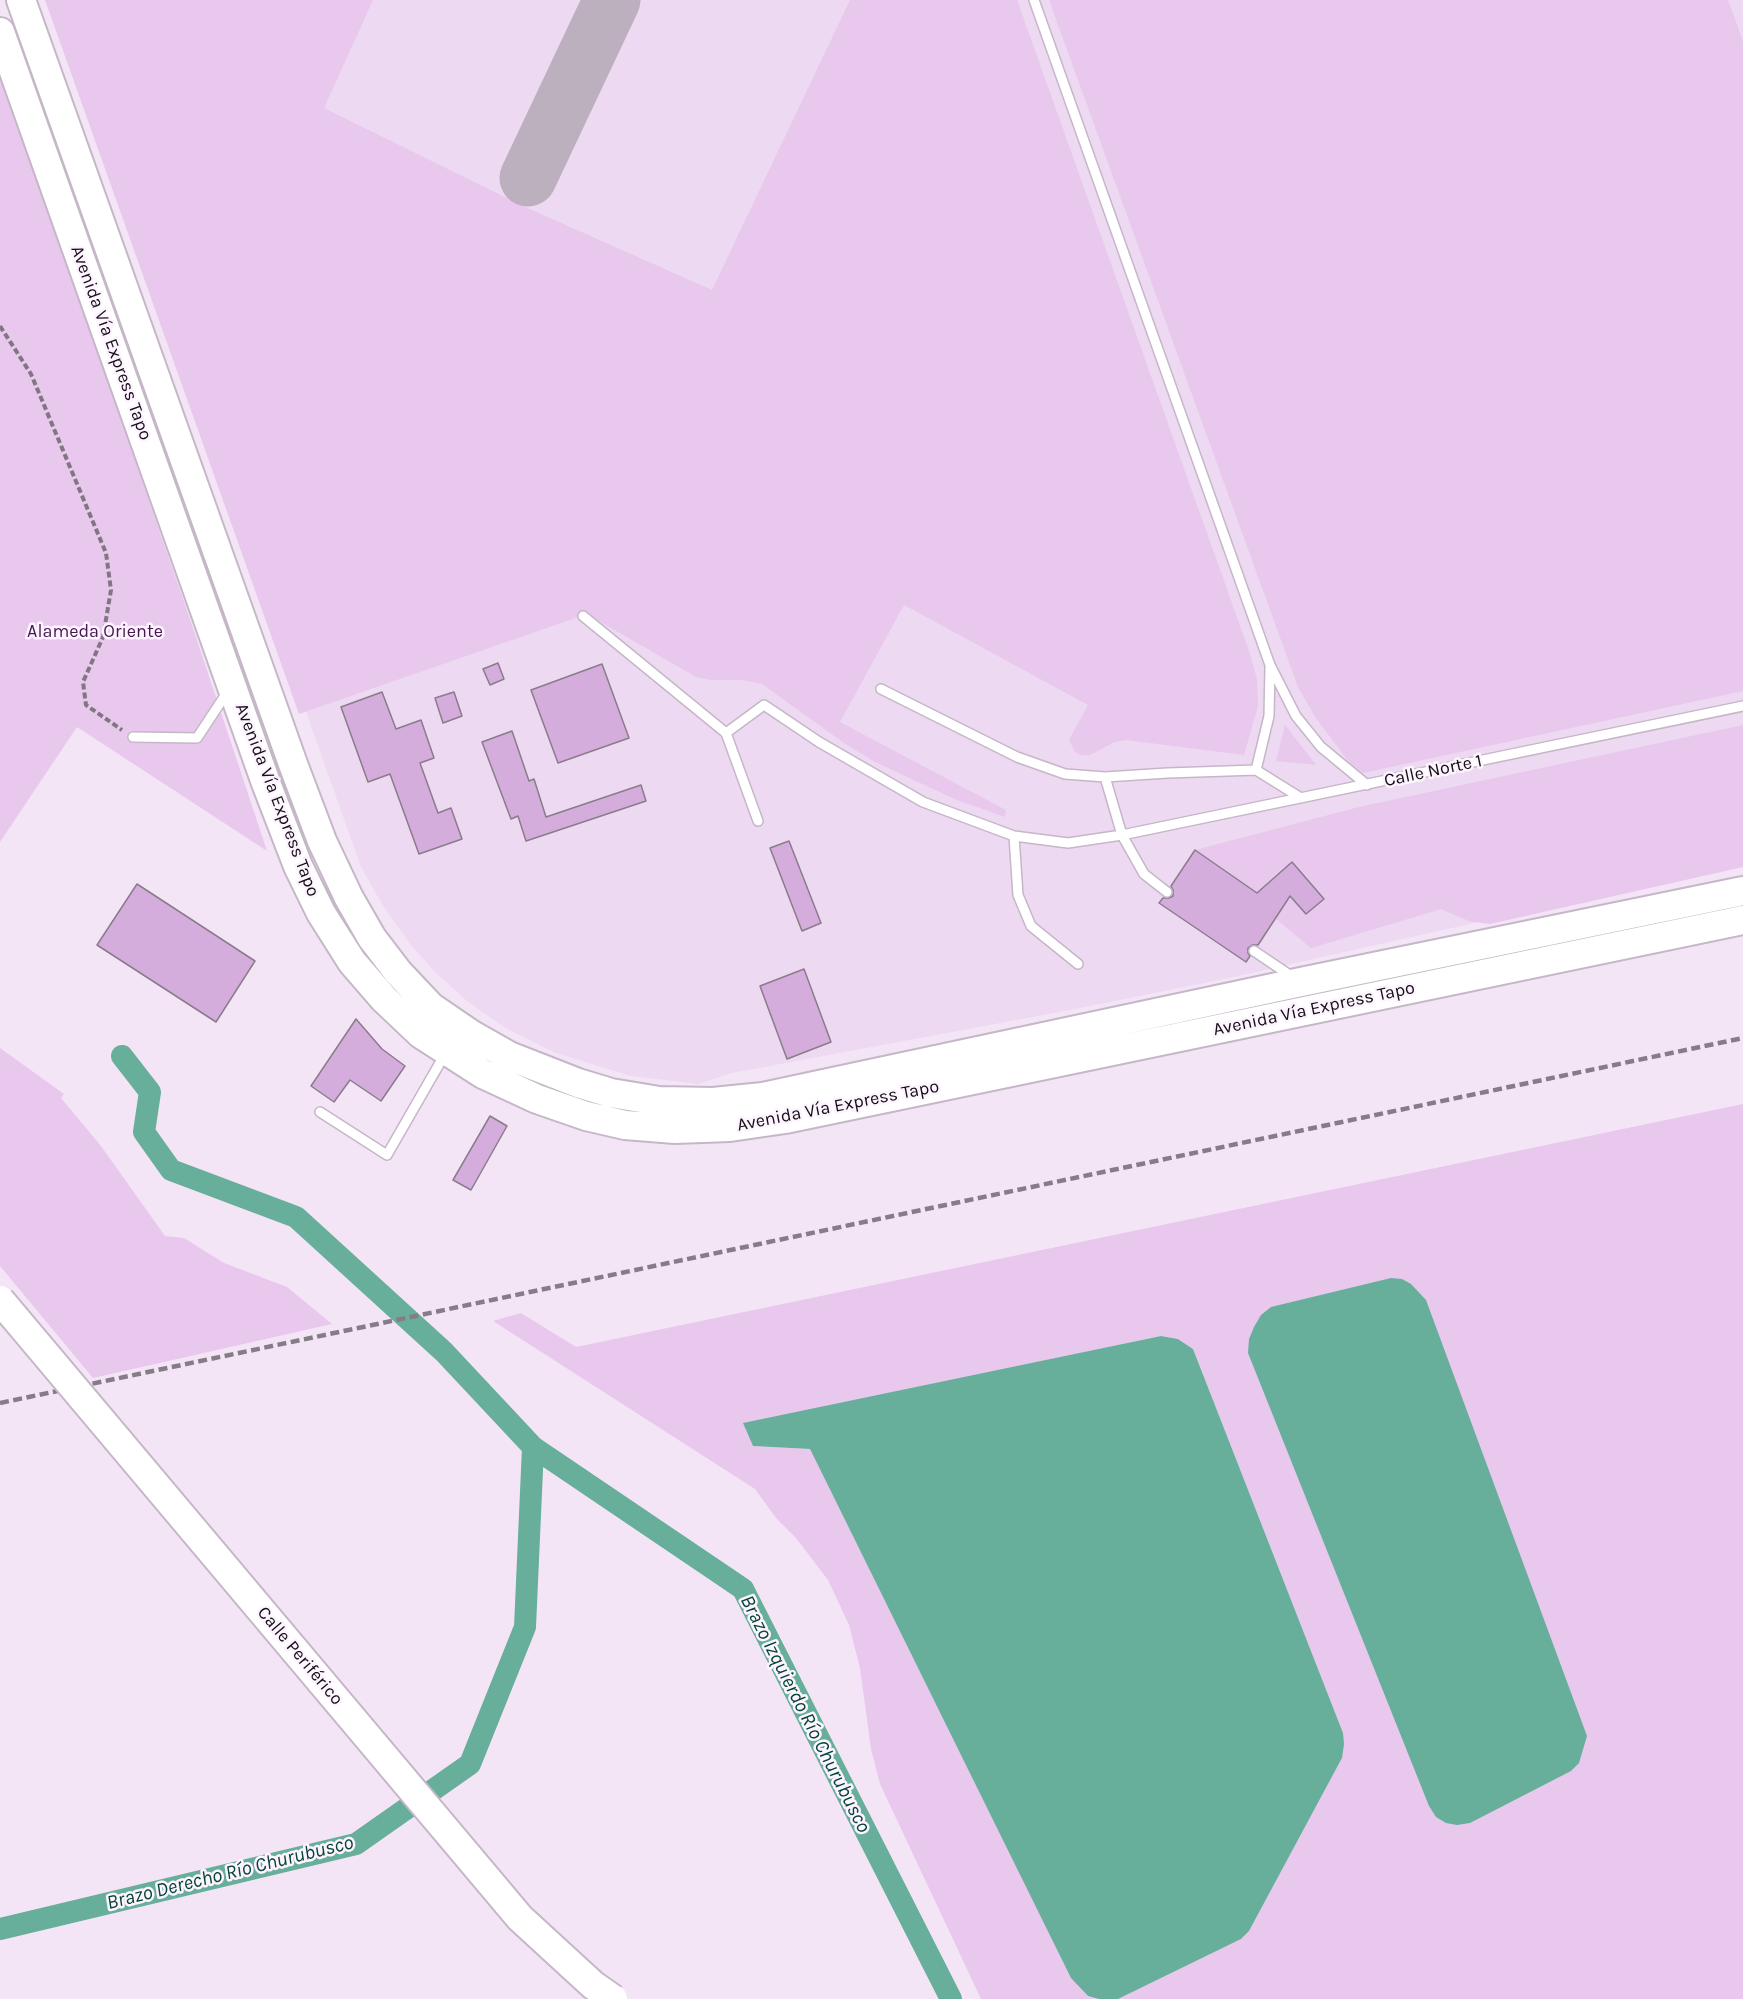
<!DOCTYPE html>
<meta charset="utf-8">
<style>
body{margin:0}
canvas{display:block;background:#f4e5f6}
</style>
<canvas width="1743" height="1999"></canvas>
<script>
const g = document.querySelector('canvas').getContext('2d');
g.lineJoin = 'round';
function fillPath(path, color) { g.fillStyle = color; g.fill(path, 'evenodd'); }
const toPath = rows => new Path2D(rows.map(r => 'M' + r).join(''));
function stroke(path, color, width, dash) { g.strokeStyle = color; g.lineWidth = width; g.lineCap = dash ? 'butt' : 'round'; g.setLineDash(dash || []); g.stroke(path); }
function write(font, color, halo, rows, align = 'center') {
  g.font = font + ' Karla,sans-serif'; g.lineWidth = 5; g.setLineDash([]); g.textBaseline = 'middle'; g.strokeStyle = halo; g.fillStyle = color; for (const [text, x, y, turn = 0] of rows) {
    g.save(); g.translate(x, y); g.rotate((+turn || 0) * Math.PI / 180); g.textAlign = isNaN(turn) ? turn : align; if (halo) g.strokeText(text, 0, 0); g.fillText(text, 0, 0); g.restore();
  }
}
const built = toPath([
 [53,0,1743,0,1743,865,1626,889,1229,978,1065,1011,732,1073,698,1084,631,1076,553,1052,504,1027,467,1001,436,973,410,944,382,904,361,867]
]);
const green = toPath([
 [45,0,373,0,324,108,523,206,712,290,850,0,1017,0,1249,651,1257,679,1258,706,1244,755,1126,740,1115,742,1090,755,1081,755,1075,752,1069,740,1088,705,904,605,840,722,1006,810,1005,817,957,800,875,762,844,743,762,684,743,680,711,680,696,677,587,614,299,714],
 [1049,0,1728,0,1743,41,1743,691,1363,773,1349,762,1316,718,1298,687],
 [0,72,190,619,267,851,77,727,0,842],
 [1285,725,1316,765,1276,761],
 [1743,725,1743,867,1490,924,1469,921,1441,909,1311,948,1276,919,1281,909,1195,850,1359,807],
 [0,1048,64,1094,61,1098,101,1146,165,1236,184,1238,224,1263,287,1287,332,1324,93,1378,0,1266],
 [1743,1104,1743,1999,1118,1999,1241,1939,1249,1931,1342,1758,1343,1733,1193,1349,1178,1339,1161,1336,744,1424,753,1446,810,1449,1071,1977,1088,1996,1099,1999,981,1999,880,1784,871,1749,860,1668,849,1625,828,1580,796,1538,776,1518,755,1489,493,1321,521,1313,576,1347]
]);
const water = toPath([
 [1391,1278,1402,1279,1411,1284,1426,1300,1587,1736,1579,1763,1571,1771,1470,1823,1457,1825,1446,1823,1436,1817,1429,1806,1248,1353,1249,1339,1254,1327,1261,1315,1271,1307],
 [1161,1336,1178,1339,1193,1349,1343,1733,1344,1744,1342,1758,1249,1931,1241,1939,1118,1999,1099,1999,1088,1996,1071,1978,810,1449,753,1446,743,1423]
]);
const canal = toPath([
 [122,1056,150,1092,144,1132,171,1170,296,1217,444,1352,533,1447,743,1589,951,1999],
 [0,1929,356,1844,470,1764,525,1627,533,1447]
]);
const taxiway = toPath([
 [528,178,612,0]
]);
const building = toPath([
 [498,663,504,679,490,685,483,669,498,663],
 [602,664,629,738,558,763,531,690,602,664],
 [382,692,396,729,421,720,434,758,420,763,438,813,451,808,462,839,419,854,390,774,368,782,341,707,382,692],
 [454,692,462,716,443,723,435,698,454,692],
 [512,731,529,781,534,779,546,817,641,785,646,801,526,841,518,816,511,819,482,742,512,731],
 [789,841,821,923,802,931,770,848,789,841],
 [1195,850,1257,893,1292,862,1324,899,1306,914,1290,896,1258,945,1252,945,1248,948,1248,953,1250,956,1246,962,1159,903,1163,898,1169,898,1173,896,1173,890,1171,886,1195,850],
 [137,884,255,961,216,1022,97,945,137,884],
 [804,969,831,1042,787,1059,760,986,804,969],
 [356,1019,382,1049,405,1066,381,1101,350,1080,334,1102,311,1086,356,1019],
 [490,1116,507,1126,471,1190,453,1180,490,1116]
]);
const path = toPath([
 [0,326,31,374,106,553,111,590,103,637,83,682,86,705,122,730]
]);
const lane = toPath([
 [1034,0,1270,665,1296,716,1321,747,1367,785],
 [583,616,726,733,758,821],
 [881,689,1017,757,1065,774,1105,777,1168,773,1256,770,1301,798],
 [726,733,764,705,819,742,923,802,1014,836,1068,843,1122,835,1743,706],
 [133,737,197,738,228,691],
 [1256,770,1269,716,1270,667],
 [1105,777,1122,835,1144,874,1167,892],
 [1014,836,1018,895,1031,926,1078,964],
 [1254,951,1294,978],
 [320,1112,387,1155,445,1054]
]);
const primary = toPath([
 [21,0,293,764,322,841,349,898,372,938,398,972,431,1007,472,1035,509,1056,578,1083,611,1093,659,1101,713,1102,763,1097,1301,982,1743,891],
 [0,32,266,783,298,866,321,913,352,962,384,999,421,1034,483,1074,537,1099,586,1116,625,1125,675,1129,730,1127,785,1119,1743,920]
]);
const rail = toPath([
 [0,1403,1743,1038]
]);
const primaryBridge = toPath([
 [0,1300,520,1918,593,1985,613,1999]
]);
const streetNames = [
 ["Avenida Vía Express Tapo",111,343,70],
 ["Calle Norte 1",1433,771,-12],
 ["Avenida Vía Express Tapo",277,800,69],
 ["Avenida Vía Express Tapo",1314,1009,-12],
 ["Avenida Vía Express Tapo",838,1106,-11],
 ["Calle Periférico",300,1656,50]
];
const parkNames = [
 ["Alameda Oriente",95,632]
];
const waterNames = [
 ["Brazo Izquierdo Río Churubusco",805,1714,63],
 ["Brazo Derecho Río Churubusco",230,1873,-14]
];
fillPath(built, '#edd9f1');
fillPath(green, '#e9c8ee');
fillPath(water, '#67ae9b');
stroke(canal, '#67ae9b', 22);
stroke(taxiway, '#bdb0be', 57);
fillPath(building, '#d5addc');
stroke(building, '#897c8b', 1.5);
stroke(lane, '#c5b7c7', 12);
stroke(primary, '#c5b7c7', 32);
stroke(path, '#817782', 4, [6, 3]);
stroke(lane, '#fff', 9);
stroke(primary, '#fff', 28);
stroke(rail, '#867c87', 4.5, [9, 4.5]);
stroke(primaryBridge, '#c5b7c7', 32, []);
stroke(primaryBridge, '#fff', 28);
write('18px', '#140f15', '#fdf4ff', streetNames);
write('18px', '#47174f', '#fdf4ff', parkNames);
write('italic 20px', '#024437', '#fdf4ff', waterNames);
</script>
